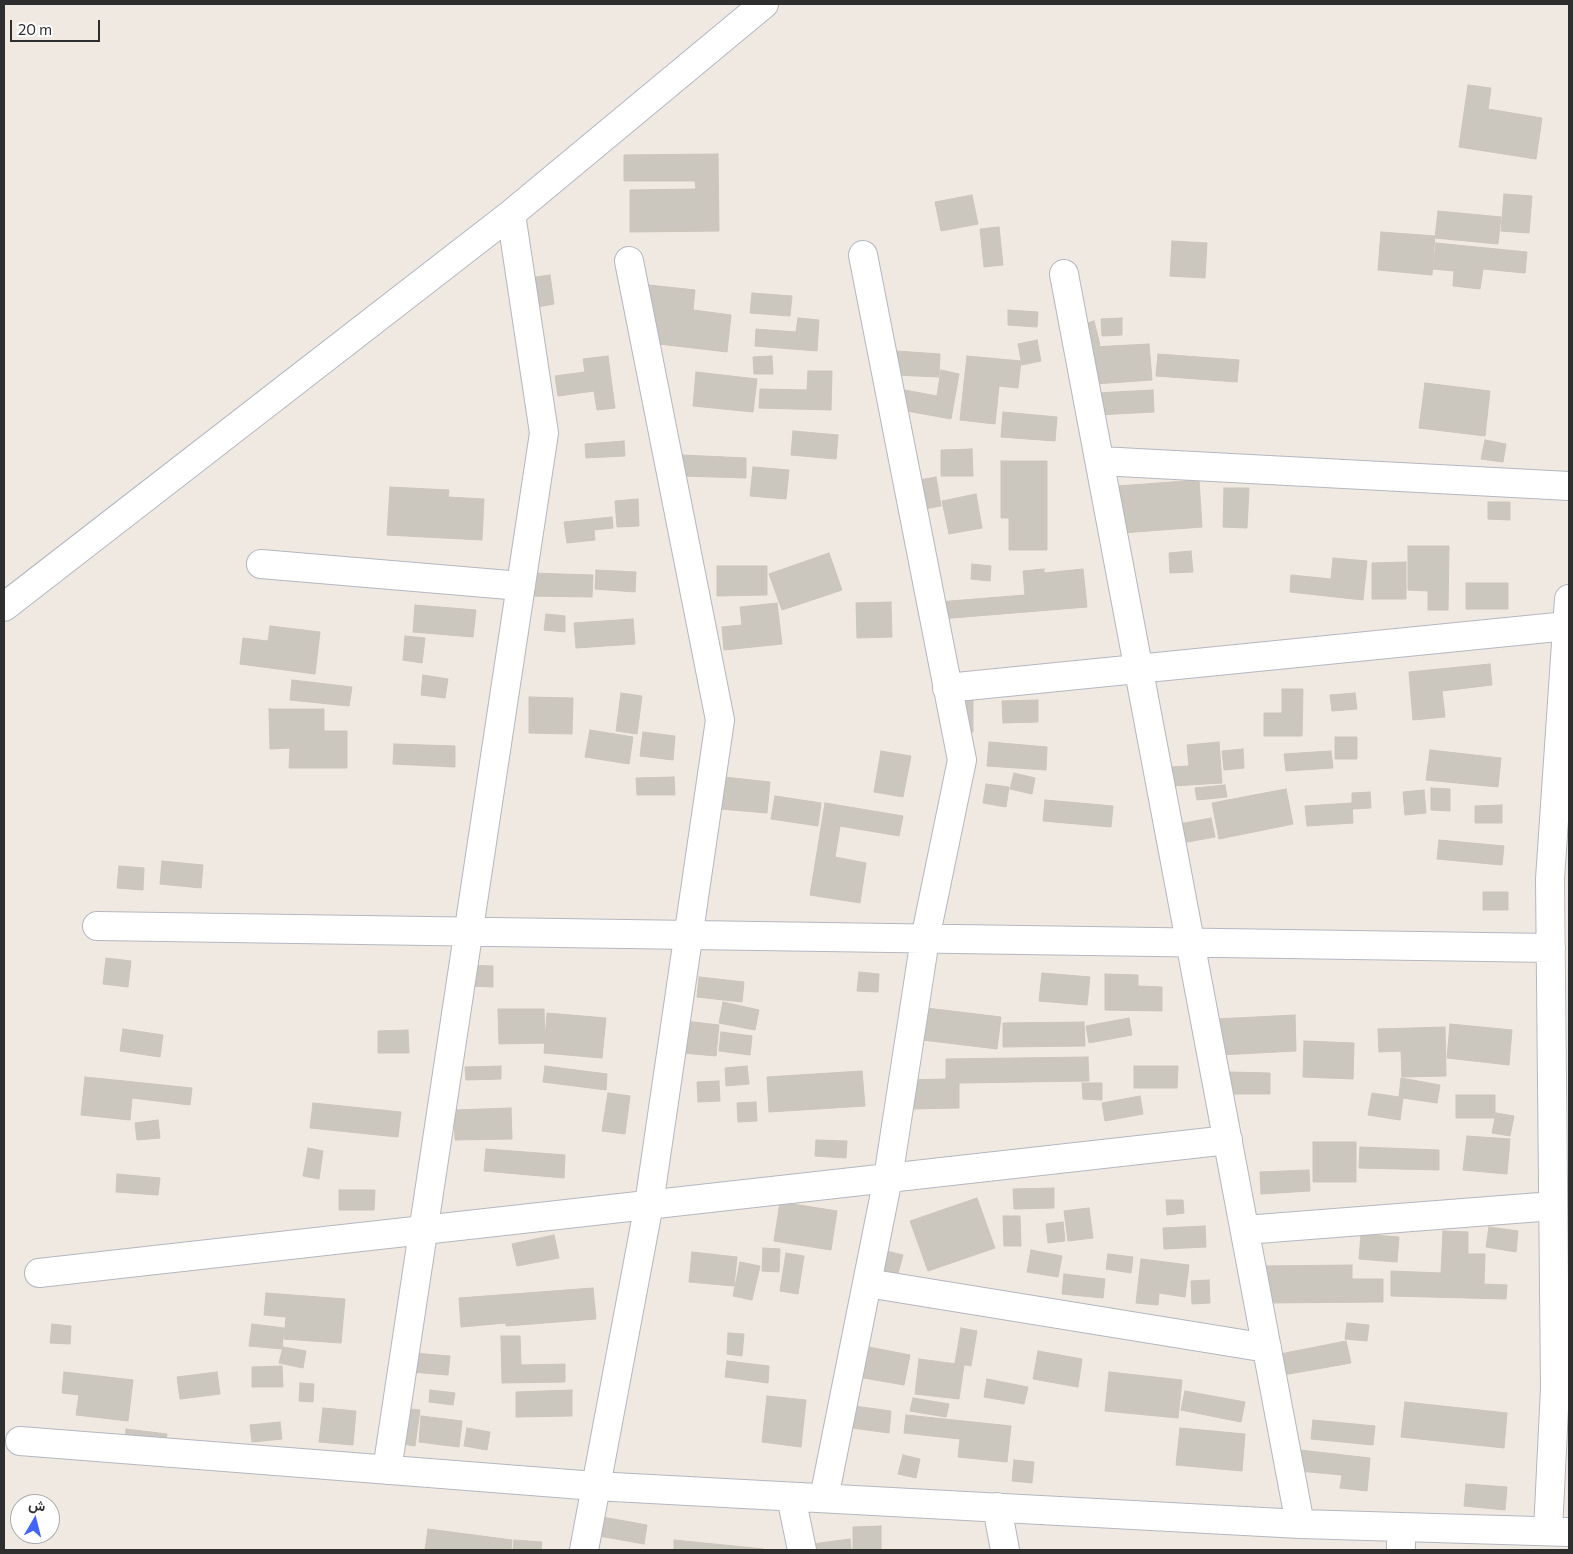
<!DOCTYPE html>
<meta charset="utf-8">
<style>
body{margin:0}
#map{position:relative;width:1573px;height:1554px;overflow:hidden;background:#efe9e1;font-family:Commissioner,Vazirmatn,sans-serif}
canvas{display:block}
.frame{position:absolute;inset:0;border:5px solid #2e2e2e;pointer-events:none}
.north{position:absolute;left:10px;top:1494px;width:50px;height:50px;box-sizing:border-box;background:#fff;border:1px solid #ababab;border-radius:50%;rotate:8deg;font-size:14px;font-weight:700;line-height:20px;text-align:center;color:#2e2e2e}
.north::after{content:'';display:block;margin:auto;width:18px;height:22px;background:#4264fb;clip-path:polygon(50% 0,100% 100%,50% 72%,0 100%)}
.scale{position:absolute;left:10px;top:20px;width:90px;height:22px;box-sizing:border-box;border:2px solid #2e2e2e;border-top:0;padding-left:6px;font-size:15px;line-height:18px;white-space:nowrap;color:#2e2e2e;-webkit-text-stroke:4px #fff;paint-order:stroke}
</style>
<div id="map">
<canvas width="1573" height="1554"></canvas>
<div class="frame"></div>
<div class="north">ش</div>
<div class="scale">20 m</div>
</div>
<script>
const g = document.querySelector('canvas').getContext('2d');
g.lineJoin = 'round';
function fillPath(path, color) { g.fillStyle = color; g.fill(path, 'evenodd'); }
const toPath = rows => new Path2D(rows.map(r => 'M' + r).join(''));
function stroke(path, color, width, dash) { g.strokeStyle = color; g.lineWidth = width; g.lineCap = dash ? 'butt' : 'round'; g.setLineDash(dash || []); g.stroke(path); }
const building = toPath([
 [1468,85,1491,88,1488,109,1542,118,1536,159,1459,147,1468,85],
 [718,154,719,231,630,232,630,190,696,189,695,181,624,181,624,155,718,154],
 [1504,194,1532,196,1529,233,1501,231,1504,194],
 [972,195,978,224,941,231,935,202,972,195],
 [1438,211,1501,217,1498,244,1435,238,1438,211],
 [999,227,1003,265,984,267,980,229,999,227],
 [1381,232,1435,236,1432,275,1378,270,1381,232],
 [1172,241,1207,243,1205,278,1170,276,1172,241],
 [1436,243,1527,252,1525,273,1483,269,1480,289,1453,286,1454,271,1433,269,1436,243],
 [550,275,554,304,526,309,521,279,550,275],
 [649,285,695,290,693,310,731,315,727,352,642,342,649,285],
 [752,293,792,296,790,316,750,313,752,293],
 [1008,310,1038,312,1037,327,1008,325,1008,310],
 [798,318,819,320,817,351,755,346,756,329,796,332,798,318],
 [1122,318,1122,335,1102,336,1101,319,1122,318],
 [1094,321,1100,345,1086,348,1081,325,1094,321],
 [1037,340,1041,361,1022,365,1018,344,1037,340],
 [1149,344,1152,380,1095,384,1092,347,1149,344],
 [896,351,940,354,939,377,894,375,896,351],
 [1158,354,1239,360,1237,382,1156,376,1158,354],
 [608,356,615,408,597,410,594,391,558,396,555,376,585,372,583,359,608,356],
 [772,356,773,374,754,374,753,357,772,356],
 [967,356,1021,361,1018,388,999,386,995,424,960,420,967,356],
 [941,370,959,374,951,419,896,409,899,389,937,396,941,370],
 [808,371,832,371,831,410,759,408,760,389,807,390,808,371],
 [696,372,757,379,753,412,693,406,696,372],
 [1425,383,1490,391,1485,436,1419,428,1425,383],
 [1153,390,1154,412,1097,415,1095,393,1153,390],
 [1003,412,1057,417,1055,441,1001,437,1003,412],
 [793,431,838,435,836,459,791,455,793,431],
 [1485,440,1506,444,1503,462,1481,459,1485,440],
 [624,441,625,456,586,458,585,444,624,441],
 [972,449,973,476,941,476,941,450,972,449],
 [682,455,746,458,746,478,682,476,682,455],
 [1001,461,1047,461,1047,550,1009,550,1009,518,1001,518,1001,461],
 [753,467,789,470,786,499,750,496,753,467],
 [936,477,941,506,919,510,914,481,936,477],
 [1199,480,1202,527,1122,533,1118,486,1199,480],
 [390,487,449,490,448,497,484,499,482,540,387,535,390,487],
 [1224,488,1249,488,1247,528,1223,527,1224,488],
 [976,494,982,528,949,534,942,501,976,494],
 [638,499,639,526,617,527,615,501,638,499],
 [1488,502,1510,502,1510,520,1488,519,1488,502],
 [612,517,613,528,594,530,595,540,567,543,564,522,612,517],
 [1408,546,1449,546,1448,610,1428,610,1428,591,1408,590,1408,546],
 [1191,551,1193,572,1170,573,1169,553,1191,551],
 [829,553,842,590,782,610,769,574,829,553],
 [1333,558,1367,561,1363,600,1290,592,1291,575,1331,579,1333,558],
 [1406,562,1406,599,1372,599,1372,563,1406,562],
 [972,564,991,566,990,581,971,579,972,564],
 [717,566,767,566,767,595,717,596,717,566],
 [1044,569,1044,573,1083,569,1087,607,940,619,938,602,1025,595,1023,571,1044,569],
 [596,570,636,572,635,592,595,589,596,570],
 [530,573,593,575,592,597,529,596,530,573],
 [1466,583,1508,583,1508,609,1466,609,1466,583],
 [891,602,892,637,857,638,856,603,891,602],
 [777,603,782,644,724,650,722,627,742,625,740,607,777,603],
 [415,605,476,610,473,637,413,632,415,605],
 [546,614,565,616,565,632,544,630,546,614],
 [633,619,635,644,576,648,574,623,633,619],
 [270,626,320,632,315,674,240,664,243,638,268,641,270,626],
 [405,636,425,638,422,663,403,660,405,636],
 [1490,664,1492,685,1442,691,1445,717,1413,720,1409,672,1490,664],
 [423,675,448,679,445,698,421,695,423,675],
 [292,680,352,687,349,706,290,700,292,680],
 [1282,689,1303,689,1302,736,1264,736,1264,713,1282,713,1282,689],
 [621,693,642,696,637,734,616,731,621,693],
 [1355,693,1357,709,1332,711,1330,695,1355,693],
 [529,697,573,698,572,734,529,733,529,697],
 [952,700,973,700,973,732,952,732,952,700],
 [1038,700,1038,722,1003,723,1002,701,1038,700],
 [269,709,324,709,324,731,347,731,347,768,289,768,290,748,270,749,269,709],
 [590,730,633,737,629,764,585,757,590,730],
 [643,732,675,736,673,760,640,756,643,732],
 [1335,737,1357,737,1357,759,1335,759,1335,737],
 [989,742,1047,747,1046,770,987,766,989,742],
 [1219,742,1222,783,1172,786,1171,767,1189,766,1187,745,1219,742],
 [394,744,455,746,455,767,393,764,394,744],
 [1243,749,1244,768,1224,770,1222,751,1243,749],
 [1430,750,1501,758,1498,787,1426,780,1430,750],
 [881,751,911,756,903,797,874,792,881,751],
 [1331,751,1333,768,1286,771,1284,754,1331,751],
 [1014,773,1035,778,1032,794,1010,789,1014,773],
 [674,777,675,795,637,795,636,778,674,777],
 [724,777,770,782,767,813,721,809,724,777],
 [986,784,1009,787,1006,807,983,803,986,784],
 [1225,785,1227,797,1197,800,1195,788,1225,785],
 [1431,788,1450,789,1450,811,1431,810,1431,788],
 [1286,789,1293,824,1219,839,1212,803,1286,789],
 [1424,790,1426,813,1405,815,1403,792,1424,790],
 [1370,792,1371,808,1352,809,1352,793,1370,792],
 [775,796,821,803,818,826,771,819,775,796],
 [1045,800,1113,806,1111,827,1043,821,1045,800],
 [825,803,903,816,899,836,840,826,835,857,866,863,860,903,810,895,825,803],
 [1352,803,1353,823,1307,826,1305,806,1352,803],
 [1502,805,1502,823,1475,823,1475,806,1502,805],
 [1211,818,1215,837,1182,843,1179,824,1211,818],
 [1439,840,1504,846,1502,865,1437,859,1439,840],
 [162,861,203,865,201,888,160,884,162,861],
 [119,866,144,868,143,890,117,888,119,866],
 [1483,892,1508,892,1508,910,1483,910,1483,892],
 [106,958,131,961,128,987,103,984,106,958],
 [468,965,493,966,493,987,467,986,468,965],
 [859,972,879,974,878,992,857,991,859,972],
 [1042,973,1090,977,1087,1005,1039,1001,1042,973],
 [1105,974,1138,975,1138,986,1162,987,1162,1011,1105,1010,1105,974],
 [699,977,744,982,742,1002,697,997,699,977],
 [723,1002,759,1010,755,1030,719,1023,723,1002],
 [918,1007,1001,1017,997,1049,914,1039,918,1007],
 [498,1009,544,1009,545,1043,499,1044,498,1009],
 [547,1013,606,1018,602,1058,544,1053,547,1013],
 [1295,1015,1296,1051,1219,1055,1216,1019,1295,1015],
 [1129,1018,1132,1035,1089,1043,1086,1026,1129,1018],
 [685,1021,719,1025,716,1056,682,1053,685,1021],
 [1084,1022,1085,1046,1003,1047,1003,1023,1084,1022],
 [1450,1024,1512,1030,1509,1065,1447,1058,1450,1024],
 [1445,1027,1446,1076,1402,1077,1401,1051,1379,1052,1378,1029,1445,1027],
 [123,1029,163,1035,160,1057,120,1051,123,1029],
 [408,1030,409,1053,378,1053,378,1031,408,1030],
 [721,1032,752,1036,750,1055,719,1051,721,1032],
 [1304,1041,1354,1043,1353,1079,1303,1077,1304,1041],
 [1088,1057,1089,1081,959,1083,959,1108,908,1109,907,1080,946,1079,946,1059,1088,1057],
 [501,1066,501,1079,466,1080,465,1067,501,1066],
 [545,1066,607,1074,606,1090,543,1082,545,1066],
 [747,1066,749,1084,726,1086,725,1068,747,1066],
 [1134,1066,1178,1066,1177,1088,1134,1088,1134,1066],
 [862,1071,865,1106,769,1112,767,1077,862,1071],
 [1229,1072,1270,1073,1270,1094,1229,1094,1229,1072],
 [85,1077,192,1088,190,1105,132,1098,130,1120,81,1115,85,1077],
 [1401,1078,1440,1085,1437,1103,1403,1098,1400,1120,1368,1115,1372,1093,1399,1097,1401,1078],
 [719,1081,720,1101,698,1102,697,1082,719,1081],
 [1082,1083,1102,1083,1102,1100,1083,1099,1082,1083],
 [608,1093,630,1096,625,1134,602,1131,608,1093],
 [1456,1095,1495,1095,1495,1118,1456,1118,1456,1095],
 [1140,1096,1143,1114,1105,1121,1102,1103,1140,1096],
 [756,1102,757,1121,738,1122,737,1103,756,1102],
 [313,1103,401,1112,398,1137,310,1128,313,1103],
 [511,1108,512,1139,455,1140,454,1110,511,1108],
 [1496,1113,1514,1116,1510,1136,1492,1133,1496,1113],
 [158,1120,160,1138,137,1140,135,1123,158,1120],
 [1467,1136,1510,1139,1507,1174,1463,1170,1467,1136],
 [816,1140,847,1141,846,1158,815,1156,816,1140],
 [1313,1142,1356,1142,1356,1182,1313,1182,1313,1142],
 [1360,1147,1439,1150,1439,1170,1359,1168,1360,1147],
 [308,1148,323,1151,319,1179,303,1176,308,1148],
 [486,1149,565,1155,564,1178,484,1171,486,1149],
 [1309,1170,1310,1191,1261,1194,1260,1172,1309,1170],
 [117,1174,160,1178,158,1195,116,1192,117,1174],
 [1054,1188,1054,1208,1014,1209,1013,1189,1054,1188],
 [339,1190,375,1190,374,1210,339,1210,339,1190],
 [977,1198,995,1248,928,1271,910,1221,977,1198],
 [1166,1200,1183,1200,1184,1213,1167,1215,1166,1200],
 [780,1202,837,1211,831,1250,774,1241,780,1202],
 [1089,1208,1093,1238,1068,1241,1064,1211,1089,1208],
 [1003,1216,1020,1216,1021,1246,1004,1246,1003,1216],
 [1063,1222,1065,1241,1048,1243,1046,1224,1063,1222],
 [1205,1226,1206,1247,1164,1249,1163,1228,1205,1226],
 [1489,1227,1518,1231,1516,1252,1486,1247,1489,1227],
 [1443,1231,1468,1232,1468,1254,1485,1254,1484,1284,1507,1285,1506,1299,1391,1296,1391,1271,1441,1273,1443,1231],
 [1361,1234,1399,1237,1397,1262,1359,1259,1361,1234],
 [554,1235,559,1258,517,1266,512,1244,554,1235],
 [763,1248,780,1249,779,1272,762,1271,763,1248],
 [879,1249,903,1255,897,1277,874,1271,879,1249],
 [1031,1250,1062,1256,1058,1277,1027,1272,1031,1250],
 [692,1252,737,1257,734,1286,689,1282,692,1252],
 [786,1253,804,1256,798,1294,780,1291,786,1253],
 [1108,1254,1133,1257,1131,1273,1106,1269,1108,1254],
 [1141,1259,1189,1265,1185,1297,1159,1293,1158,1305,1136,1303,1141,1259],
 [740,1262,760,1266,752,1300,733,1296,740,1262],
 [1352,1265,1352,1279,1383,1279,1383,1302,1264,1303,1264,1266,1352,1265],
 [1064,1274,1105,1279,1103,1298,1062,1294,1064,1274],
 [1209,1280,1210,1303,1192,1304,1191,1281,1209,1280],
 [593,1288,596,1319,506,1326,506,1323,461,1327,459,1298,593,1288],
 [266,1293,345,1299,341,1343,284,1339,286,1317,264,1315,266,1293],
 [1347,1323,1369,1325,1367,1341,1345,1339,1347,1323],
 [52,1324,71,1326,70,1344,50,1343,52,1324],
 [252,1324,284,1328,282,1349,249,1346,252,1324],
 [961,1328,977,1331,971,1366,955,1363,961,1328],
 [728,1333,744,1334,742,1356,727,1354,728,1333],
 [501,1336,520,1336,521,1365,565,1364,565,1382,502,1383,501,1336],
 [1346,1341,1351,1363,1283,1375,1280,1354,1346,1341],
 [864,1346,910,1355,904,1385,858,1377,864,1346],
 [283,1347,306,1351,303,1368,279,1363,283,1347],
 [1038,1351,1082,1359,1078,1387,1033,1379,1038,1351],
 [413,1353,450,1356,448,1375,411,1372,413,1353],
 [919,1359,964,1365,959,1399,915,1394,919,1359],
 [727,1361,769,1366,768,1383,725,1377,727,1361],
 [282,1366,283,1387,252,1387,252,1367,282,1366],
 [64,1372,133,1380,128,1421,76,1415,79,1395,62,1393,64,1372],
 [217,1372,220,1394,180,1399,177,1377,217,1372],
 [1109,1372,1182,1380,1178,1418,1105,1411,1109,1372],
 [987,1379,1028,1387,1024,1404,984,1397,987,1379],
 [300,1383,314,1384,313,1402,299,1401,300,1383],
 [430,1390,455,1393,453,1405,429,1402,430,1390],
 [572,1390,572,1416,516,1417,516,1392,572,1390],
 [1185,1391,1245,1402,1241,1422,1181,1410,1185,1391],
 [767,1396,806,1400,801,1447,762,1442,767,1396],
 [913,1398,949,1404,946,1417,910,1411,913,1398],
 [1405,1402,1507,1413,1504,1448,1401,1437,1405,1402],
 [854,1406,891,1411,889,1433,852,1428,854,1406],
 [323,1408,356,1411,353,1445,319,1442,323,1408],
 [402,1408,420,1410,415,1446,397,1443,402,1408],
 [906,1415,1011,1426,1007,1462,958,1457,960,1439,904,1433,906,1415],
 [421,1416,462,1421,459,1447,419,1442,421,1416],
 [1313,1420,1375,1426,1373,1445,1311,1439,1313,1420],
 [280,1422,282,1439,252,1442,250,1425,280,1422],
 [467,1428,490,1432,487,1450,464,1446,467,1428],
 [1180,1428,1245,1434,1242,1471,1176,1465,1180,1428],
 [126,1429,167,1434,164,1455,124,1451,126,1429],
 [1300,1450,1370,1458,1367,1491,1340,1488,1342,1475,1298,1471,1300,1450],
 [903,1455,920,1459,916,1478,898,1474,903,1455],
 [1014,1460,1034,1462,1032,1483,1012,1481,1014,1460],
 [1466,1484,1507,1487,1505,1510,1464,1506,1466,1484],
 [602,1517,647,1525,644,1544,599,1536,602,1517],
 [881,1526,881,1550,853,1550,853,1527,881,1526],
 [428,1529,512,1540,511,1550,425,1550,428,1529],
 [850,1539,851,1550,806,1550,805,1545,850,1539],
 [514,1540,542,1542,541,1550,513,1550,514,1540],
 [674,1540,764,1549,764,1550,674,1550,674,1540]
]);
const street = toPath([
 [1064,274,1300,1524],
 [1100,461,1569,486],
 [261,564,521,586],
 [4,607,511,214,764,4],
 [947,688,1567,626],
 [97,926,1551,948],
 [1245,1230,1553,1206],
 [39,1273,1228,1140],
 [867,1283,1267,1348],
 [20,1441,595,1486,1300,1524,1569,1532],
 [387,1470,544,433,511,214],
 [791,1497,802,1550],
 [824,1498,888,1178,925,939,962,760,863,255],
 [997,1507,1005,1550],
 [1401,1527,1401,1550],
 [1548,1531,1555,1388,1550,879,1569,599],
 [584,1550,649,1204,720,720,629,261]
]);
fillPath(building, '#cbc7bf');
stroke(building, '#cbc5ba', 1);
stroke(street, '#b4b7c1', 30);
stroke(street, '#fff', 28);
</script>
